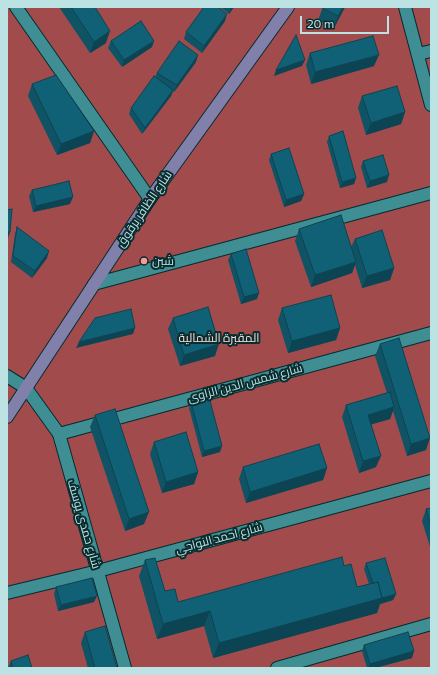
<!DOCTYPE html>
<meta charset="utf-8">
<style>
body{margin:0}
#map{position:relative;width:438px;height:675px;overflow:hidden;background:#014a4d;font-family:Commissioner,sans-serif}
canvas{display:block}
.frame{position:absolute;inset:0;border:8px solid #bde2e4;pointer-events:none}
.scale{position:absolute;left:300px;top:16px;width:89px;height:18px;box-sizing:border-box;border:2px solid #bde2e4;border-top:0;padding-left:5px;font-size:12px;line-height:14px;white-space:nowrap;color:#bde2e4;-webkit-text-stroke:3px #092c2e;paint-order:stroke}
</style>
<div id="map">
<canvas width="438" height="675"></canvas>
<div class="frame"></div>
<div class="scale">20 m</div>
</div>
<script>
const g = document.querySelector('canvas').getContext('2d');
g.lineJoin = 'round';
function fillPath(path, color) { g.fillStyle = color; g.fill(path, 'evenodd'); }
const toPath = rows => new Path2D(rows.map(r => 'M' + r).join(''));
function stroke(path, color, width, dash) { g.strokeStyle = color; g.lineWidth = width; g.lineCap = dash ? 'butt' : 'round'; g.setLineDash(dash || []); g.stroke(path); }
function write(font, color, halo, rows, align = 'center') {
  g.font = font + ' Commissioner,Cairo,sans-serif'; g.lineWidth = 4; g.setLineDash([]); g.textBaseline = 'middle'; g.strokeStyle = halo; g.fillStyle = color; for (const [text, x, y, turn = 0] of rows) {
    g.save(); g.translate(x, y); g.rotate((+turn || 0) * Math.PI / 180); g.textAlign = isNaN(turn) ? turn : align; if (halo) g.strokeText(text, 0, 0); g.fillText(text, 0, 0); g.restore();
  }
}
const green = toPath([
 [7,7,431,7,431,668,7,668]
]);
const minor = toPath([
 [16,7,150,199],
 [405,7,431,105],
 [418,54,431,51],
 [94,284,431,193],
 [7,376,26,388,59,434,125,668],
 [59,434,431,333],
 [7,593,98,571,431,481],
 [277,668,431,624]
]);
const major = toPath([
 [7,417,150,199,288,7]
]);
const wall = toPath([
 [59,7,95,7,106,43,90,53],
 [220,7,234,7,229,14],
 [323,7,345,7,334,28,318,20],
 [225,21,202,53,184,39,186,32],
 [111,41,152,47,122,67,108,48],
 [310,53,374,66,311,84,306,65],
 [196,62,174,92,173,91,171,96,142,134,129,114,131,108,155,77,157,73],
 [32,84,94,131,90,143,57,155,28,96],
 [362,96,405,112,401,124,366,135,358,108],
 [329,136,356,178,354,184,340,188,327,142],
 [271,154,304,194,301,201,284,207,269,160],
 [363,161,387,182,367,188,361,167],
 [32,190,70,204,33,212,29,196],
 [17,227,47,258,32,278,11,262,15,234],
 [299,229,351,247,355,239,394,268,390,280,362,288,355,265,352,273,311,287,295,241],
 [231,254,257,299,241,304,228,260],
 [282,308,340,328,336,340,288,353,278,320],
 [173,318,215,356,180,366,168,329],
 [380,344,426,450,407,456,393,411,390,419,371,424,376,467,359,473,342,417,346,405,387,393,375,356],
 [191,402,220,452,202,457,189,408],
 [95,415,144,524,125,531,90,427],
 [154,442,198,472,194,484,162,493,150,454],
 [243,467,327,468,323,480,246,503,239,479],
 [431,508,431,550,422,521,426,509],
 [145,560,165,591,178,602,344,566,357,587,369,584,364,569,366,563,396,594,393,600,380,604,377,613,213,658,204,626,157,639,139,576],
 [56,587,94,602,58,611,54,594],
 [85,632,117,668,88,668,81,643],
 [364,645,412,658,375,668,367,668,362,651],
 [11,661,32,668,8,668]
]);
const shadedWall = toPath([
 [231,7,234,7,229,14],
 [343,7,345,7,334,28,338,16],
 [227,14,225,21,202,53,204,46],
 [110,31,106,43,90,53,94,42],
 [154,41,152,47,122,67,124,60],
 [198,55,196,62,174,92,177,85],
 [379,55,374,66,311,84,315,72],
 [305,60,302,66,274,76,276,70],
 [173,90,171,96,142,134,145,128],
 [405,112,401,124,366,135,371,123],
 [94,131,90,143,57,155,61,144],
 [389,175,387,182,367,188,370,181],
 [356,178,354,184,340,188,342,182],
 [304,194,301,201,284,207,286,200],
 [73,197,70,204,33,212,36,206],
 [7,232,10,232,8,238,7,238],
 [49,251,47,258,32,278,35,271],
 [356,262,352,273,311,287,315,275],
 [394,268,390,280,362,288,367,276],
 [259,293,257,299,241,304,244,297],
 [135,328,133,334,76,348,79,342],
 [340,328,336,340,288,353,292,341],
 [219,344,215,356,180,366,184,355],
 [394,407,390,419,363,427,368,415],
 [430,438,426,450,407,456,411,444],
 [222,446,220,452,202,457,204,451],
 [381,456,376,467,359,473,363,461],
 [327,468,323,480,246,503,250,492],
 [198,472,194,484,162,493,166,482],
 [149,512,144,524,125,531,129,519],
 [396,594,393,600,380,604,377,613,213,658,219,643],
 [97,596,94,602,58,611,61,605],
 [210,611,204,626,157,639,163,624],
 [414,651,412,658,375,668,368,668,370,664]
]);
const building = toPath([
 [71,7,95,7,110,31,94,42,71,7],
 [204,7,218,7,227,14,204,46,186,32,204,7],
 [323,7,343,7,338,16,322,8,323,7],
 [141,21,154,41,124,60,111,41,141,21],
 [296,35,305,60,276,70,296,35],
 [373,36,379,55,315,72,310,53,373,36],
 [179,41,198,55,177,85,157,73,179,41],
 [56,75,94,131,61,144,32,84,56,75],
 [154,76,173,90,145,128,131,108,154,76],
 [397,86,405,112,371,123,362,96,397,86],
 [343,131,356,178,342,182,329,136,343,131],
 [289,148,304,194,286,200,271,154,289,148],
 [383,155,389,175,370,181,363,161,383,155],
 [69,181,73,197,36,206,32,190,69,181],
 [12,209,10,232,7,232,7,210,12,209],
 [341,215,356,262,315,275,299,229,341,215],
 [17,227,49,251,35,271,13,256,17,227],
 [382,230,394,268,367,276,355,239,382,230],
 [246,249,259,293,244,297,231,254,246,249],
 [331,295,340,328,292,341,282,308,331,295],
 [208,307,219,344,184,355,173,318,208,307],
 [131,309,135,328,79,342,95,318,131,309],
 [399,338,430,438,411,444,380,344,399,338],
 [390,392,394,407,368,415,381,456,363,461,346,405,390,392],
 [209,397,222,446,204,451,191,402,209,397],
 [115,409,149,512,129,519,95,415,115,409],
 [186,432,198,472,166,482,154,442,186,432],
 [319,444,327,468,250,492,243,467,319,444],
 [431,508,431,525,426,509,431,508],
 [342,557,344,566,351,564,357,587,378,582,382,598,219,643,210,611,163,624,145,560,155,558,165,591,175,589,178,602,342,557],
 [385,558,396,594,382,598,378,582,373,583,366,563,385,558],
 [92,578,97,596,61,605,56,587,92,578],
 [105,626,117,668,95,668,85,632,105,626],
 [408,632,414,651,370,664,364,645,408,632],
 [28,655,32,668,13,668,11,661,28,655]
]);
const markers = [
 [144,261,4,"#f59b9a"]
];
const streetNames = [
 ["شارع الظافر برقوق",144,209,-56],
 ["شارع شمس الدين الزاوى",245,383,-15],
 ["شارع حمدى يوسف",84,524,74],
 ["شارع احمد النواجي",219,538,-15]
];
const poiNames = [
 ["شبن",152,261]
];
const parkNames = [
 ["المقبرة الشمالية",219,338]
];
fillPath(green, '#a24b4c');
stroke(minor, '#002d30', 14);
stroke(major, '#002d30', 14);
stroke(minor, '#3e8e93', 12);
stroke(major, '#8180aa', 12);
fillPath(wall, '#0f5365');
fillPath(shadedWall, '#0c4453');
fillPath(building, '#116176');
stroke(building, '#0c4453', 1);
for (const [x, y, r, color] of markers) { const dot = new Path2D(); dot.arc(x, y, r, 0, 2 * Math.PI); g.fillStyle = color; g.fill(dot); stroke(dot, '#092c2e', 1.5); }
write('12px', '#bde2e4', '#092c2e', streetNames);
write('12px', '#bde2e4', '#092c2e', poiNames, 'left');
write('12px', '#f8dbd9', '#092c2e', parkNames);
</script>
